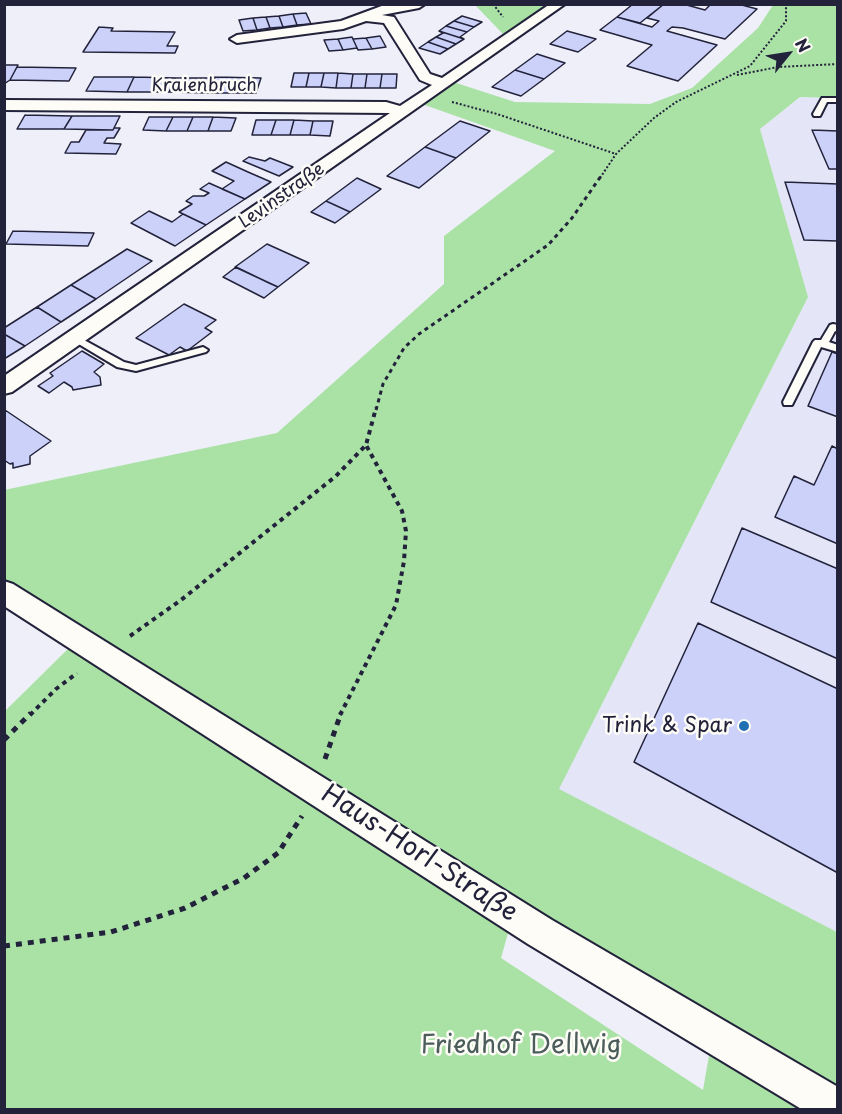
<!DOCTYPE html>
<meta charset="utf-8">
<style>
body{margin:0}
#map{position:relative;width:842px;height:1114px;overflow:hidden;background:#eeeff8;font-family:"Playpen Sans",sans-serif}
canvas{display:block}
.frame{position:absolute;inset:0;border:6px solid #22223b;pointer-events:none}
.north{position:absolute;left:758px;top:24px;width:60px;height:60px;-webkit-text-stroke:4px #fdfcf7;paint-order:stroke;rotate:60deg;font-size:16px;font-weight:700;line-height:24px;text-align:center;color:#22223b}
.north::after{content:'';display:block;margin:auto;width:21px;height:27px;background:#22223b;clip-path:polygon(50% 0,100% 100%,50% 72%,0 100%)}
</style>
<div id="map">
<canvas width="842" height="1114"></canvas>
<div class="frame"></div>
<div class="north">N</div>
</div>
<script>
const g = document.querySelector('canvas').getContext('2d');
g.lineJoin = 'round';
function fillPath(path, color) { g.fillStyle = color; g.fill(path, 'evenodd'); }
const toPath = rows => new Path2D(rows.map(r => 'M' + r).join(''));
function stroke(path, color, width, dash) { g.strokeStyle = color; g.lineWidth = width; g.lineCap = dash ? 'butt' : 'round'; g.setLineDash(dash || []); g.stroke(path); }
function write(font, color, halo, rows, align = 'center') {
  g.font = font + ' "Playpen Sans",sans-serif'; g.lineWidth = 5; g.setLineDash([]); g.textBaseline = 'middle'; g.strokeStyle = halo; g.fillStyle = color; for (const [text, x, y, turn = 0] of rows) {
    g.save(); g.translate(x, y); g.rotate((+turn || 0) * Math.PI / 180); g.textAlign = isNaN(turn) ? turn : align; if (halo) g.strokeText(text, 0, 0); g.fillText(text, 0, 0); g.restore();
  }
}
const built = toPath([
 [800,97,837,98,837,932,558,790,808,297,760,129]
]);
const green = toPath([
 [475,5,547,5,503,34],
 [773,5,837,5,837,98,800,97,760,129,808,297,559,789,837,932,837,1099,5,589,4,490,277,433,444,284,444,236,555,151,419,103,450,81,515,102,650,104,692,88,758,28],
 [73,644,510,926,501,958,703,1090,711,1044,812,1110,5,1110,5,711]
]);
const building = toPath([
 [633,4,664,4,640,23,617,17,633,4],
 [664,4,683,4,705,10,711,4,738,4,757,9,725,39,683,28,672,27,667,31,717,45,678,81,627,66,652,45,600,30,617,17,652,27,659,21,647,18,664,4],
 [306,13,311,24,297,25,293,14,306,13],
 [293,14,297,25,283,27,279,16,293,14],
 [279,16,283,27,270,28,266,17,279,16],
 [462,16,482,22,474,27,454,21,462,16],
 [266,17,270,28,257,30,253,18,266,17],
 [253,18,257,30,243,31,239,20,253,18],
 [454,21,474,27,467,32,446,26,454,21],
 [446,26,467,32,460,37,464,39,439,31,446,26],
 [99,27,113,28,111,31,175,32,167,46,178,46,175,53,83,52,99,27],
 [439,31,464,39,456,44,436,37,443,33,439,31],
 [567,31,596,39,578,52,550,44,567,31],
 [380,36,386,47,372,49,366,38,380,36],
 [352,37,353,39,366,38,372,49,358,50,352,37],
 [352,37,358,50,357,48,343,50,338,39,352,37],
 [436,37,456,44,448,49,428,42,436,37],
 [338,39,343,50,329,51,324,40,338,39],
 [428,42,448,49,440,54,419,48,428,42],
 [537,54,565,63,544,79,515,70,537,54],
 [4,65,18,65,10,80,4,84,4,65],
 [17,67,76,68,69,81,10,80,17,67],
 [515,70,544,79,521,96,492,87,515,70],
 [294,73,309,73,306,87,291,87,294,73],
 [309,73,324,73,321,87,306,87,309,73],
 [324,73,338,73,336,88,321,87,324,73],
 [338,73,353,74,351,88,336,88,338,73],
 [353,74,367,74,365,88,351,88,353,74],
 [367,74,382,74,380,88,365,88,367,74],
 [382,74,397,74,396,88,380,88,382,74],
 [94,77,134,77,127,92,86,91,94,77],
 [134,77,176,78,169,92,127,92,134,77],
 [215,77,261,78,256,93,210,93,215,77],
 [176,78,214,78,210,93,169,92,176,78],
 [25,115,72,116,64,129,17,129,25,115],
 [72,116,120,116,113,130,64,129,72,116],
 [149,117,173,117,166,131,143,130,149,117],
 [173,117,193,117,187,131,166,131,173,117],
 [193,117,213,117,208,131,187,131,193,117],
 [213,117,236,118,231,131,208,131,213,117],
 [256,120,276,120,271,135,252,135,256,120],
 [276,120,294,120,290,135,271,135,276,120],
 [294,120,313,121,310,135,290,135,294,120],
 [313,121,333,121,330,136,310,135,313,121],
 [460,121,490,131,456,158,425,147,460,121],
 [114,128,120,128,114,138,107,138,104,143,121,144,116,154,65,153,71,142,79,142,86,130,113,130,114,128],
 [812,130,838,131,838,169,829,169,812,130],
 [425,147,456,158,419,188,387,176,425,147],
 [249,157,265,161,270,158,293,167,279,176,243,161,249,157],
 [226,162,248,172,271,182,245,199,222,189,234,181,212,171,226,162],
 [357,178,381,189,350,212,326,201,357,178],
 [785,182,838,184,838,241,804,240,785,182],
 [209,183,245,199,206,225,179,212,192,204,186,201,193,196,204,196,209,193,200,189,209,183],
 [326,201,350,212,335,223,311,212,326,201],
 [149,211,172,222,183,214,206,225,175,246,131,223,149,211],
 [13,231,94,233,88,246,6,244,13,231],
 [267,244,309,263,278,287,235,267,267,244],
 [127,249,152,261,96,299,71,285,127,249],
 [236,267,269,283,278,287,264,298,223,277,236,267],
 [71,285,96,299,61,322,37,307,71,285],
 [184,304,216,320,205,328,212,332,187,351,180,347,169,355,136,338,184,304],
 [37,307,61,322,25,346,4,334,4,328,37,307],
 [4,334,25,346,4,359,4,334],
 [82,351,104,364,94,372,100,377,101,385,73,390,72,387,64,382,49,393,38,386,53,376,50,373,82,351],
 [832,352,838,354,838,417,808,406,832,352],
 [5,410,51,441,30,456,30,464,13,468,13,463,10,464,4,460,5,410],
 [832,446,838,449,838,544,775,517,794,476,814,485,832,446],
 [742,528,838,569,838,659,711,602,742,528],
 [698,623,838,689,838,873,634,762,698,623]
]);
const pathFar3 = toPath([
 [493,4,503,17],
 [737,75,778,67,838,64],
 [452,102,497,114,616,154],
 [600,178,616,154,654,118,676,102,750,66,786,21,786,4]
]);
const pathFar2 = toPath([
 [376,410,383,384,404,348,419,334,548,245,572,218,601,176]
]);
const pathFar1 = toPath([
 [130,636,181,600,336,476,366,445,376,408],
 [30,715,56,689,77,673],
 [340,715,396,605,404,561,406,531,402,511,366,445]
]);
const path = toPath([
 [4,740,31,713],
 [325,759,341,713],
 [4,946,111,932,185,908,244,878,278,853,302,816]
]);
const lane = toPath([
 [822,98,838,98,838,102,827,102,820,116,814,116,813,114,822,98],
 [833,324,838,325,838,332,835,331,829,342,838,345,838,352,821,347,792,405,784,405,783,402,813,342,815,340,821,340,830,325,833,324],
 [75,335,124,362,136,365,203,347,208,350,206,352,136,371,117,367,72,340,72,336,75,335]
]);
const street = toPath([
 [387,4,425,4,419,8,382,15,394,17,430,74,442,78,550,4,565,4,12,392,4,394,4,376,390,113,4,110,4,100,386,102,400,106,432,85,420,80,384,23,366,21,343,29,237,43,230,39,237,35,341,21,387,4],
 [4,581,13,584,552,920,838,1087,838,1110,803,1110,528,944,4,606,4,581]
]);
const markers = [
 [744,726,6,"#1f6fb2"]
];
const farStreetnames = [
 ["Kraienbruch",204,86],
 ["Levinstraße",282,196,-35]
];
const poiNames = [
 ["Trink & Spar",732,726]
];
const nearStreetnames = [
 ["Haus-Horl-Straße",419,854,33]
];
const nearParknames = [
 ["Friedhof Dellwig",521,1046]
];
fillPath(built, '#e4e6f8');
fillPath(green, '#aae2a6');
fillPath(building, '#ccd1f9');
stroke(building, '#22223b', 1.5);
stroke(lane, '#22223b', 4);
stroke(street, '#22223b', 4);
stroke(pathFar3, '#22223b', 2, [2, 2]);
stroke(pathFar2, '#22223b', 3, [4, 4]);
stroke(pathFar1, '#22223b', 4, [4.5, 4.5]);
stroke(path, '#22223b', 5, [6, 6]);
fillPath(lane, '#fdfcf7');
fillPath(street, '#fdfcf7');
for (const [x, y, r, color] of markers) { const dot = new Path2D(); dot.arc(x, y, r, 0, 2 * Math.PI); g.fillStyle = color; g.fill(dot); stroke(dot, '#fdfcf7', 2); }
write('18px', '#22223b', '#fdfcf7', farStreetnames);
write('21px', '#22223b', '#fdfcf7', poiNames, 'right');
write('26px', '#22223b', '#fdfcf7', nearStreetnames);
write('26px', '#4b5c5b', '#fdfcf7', nearParknames);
</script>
